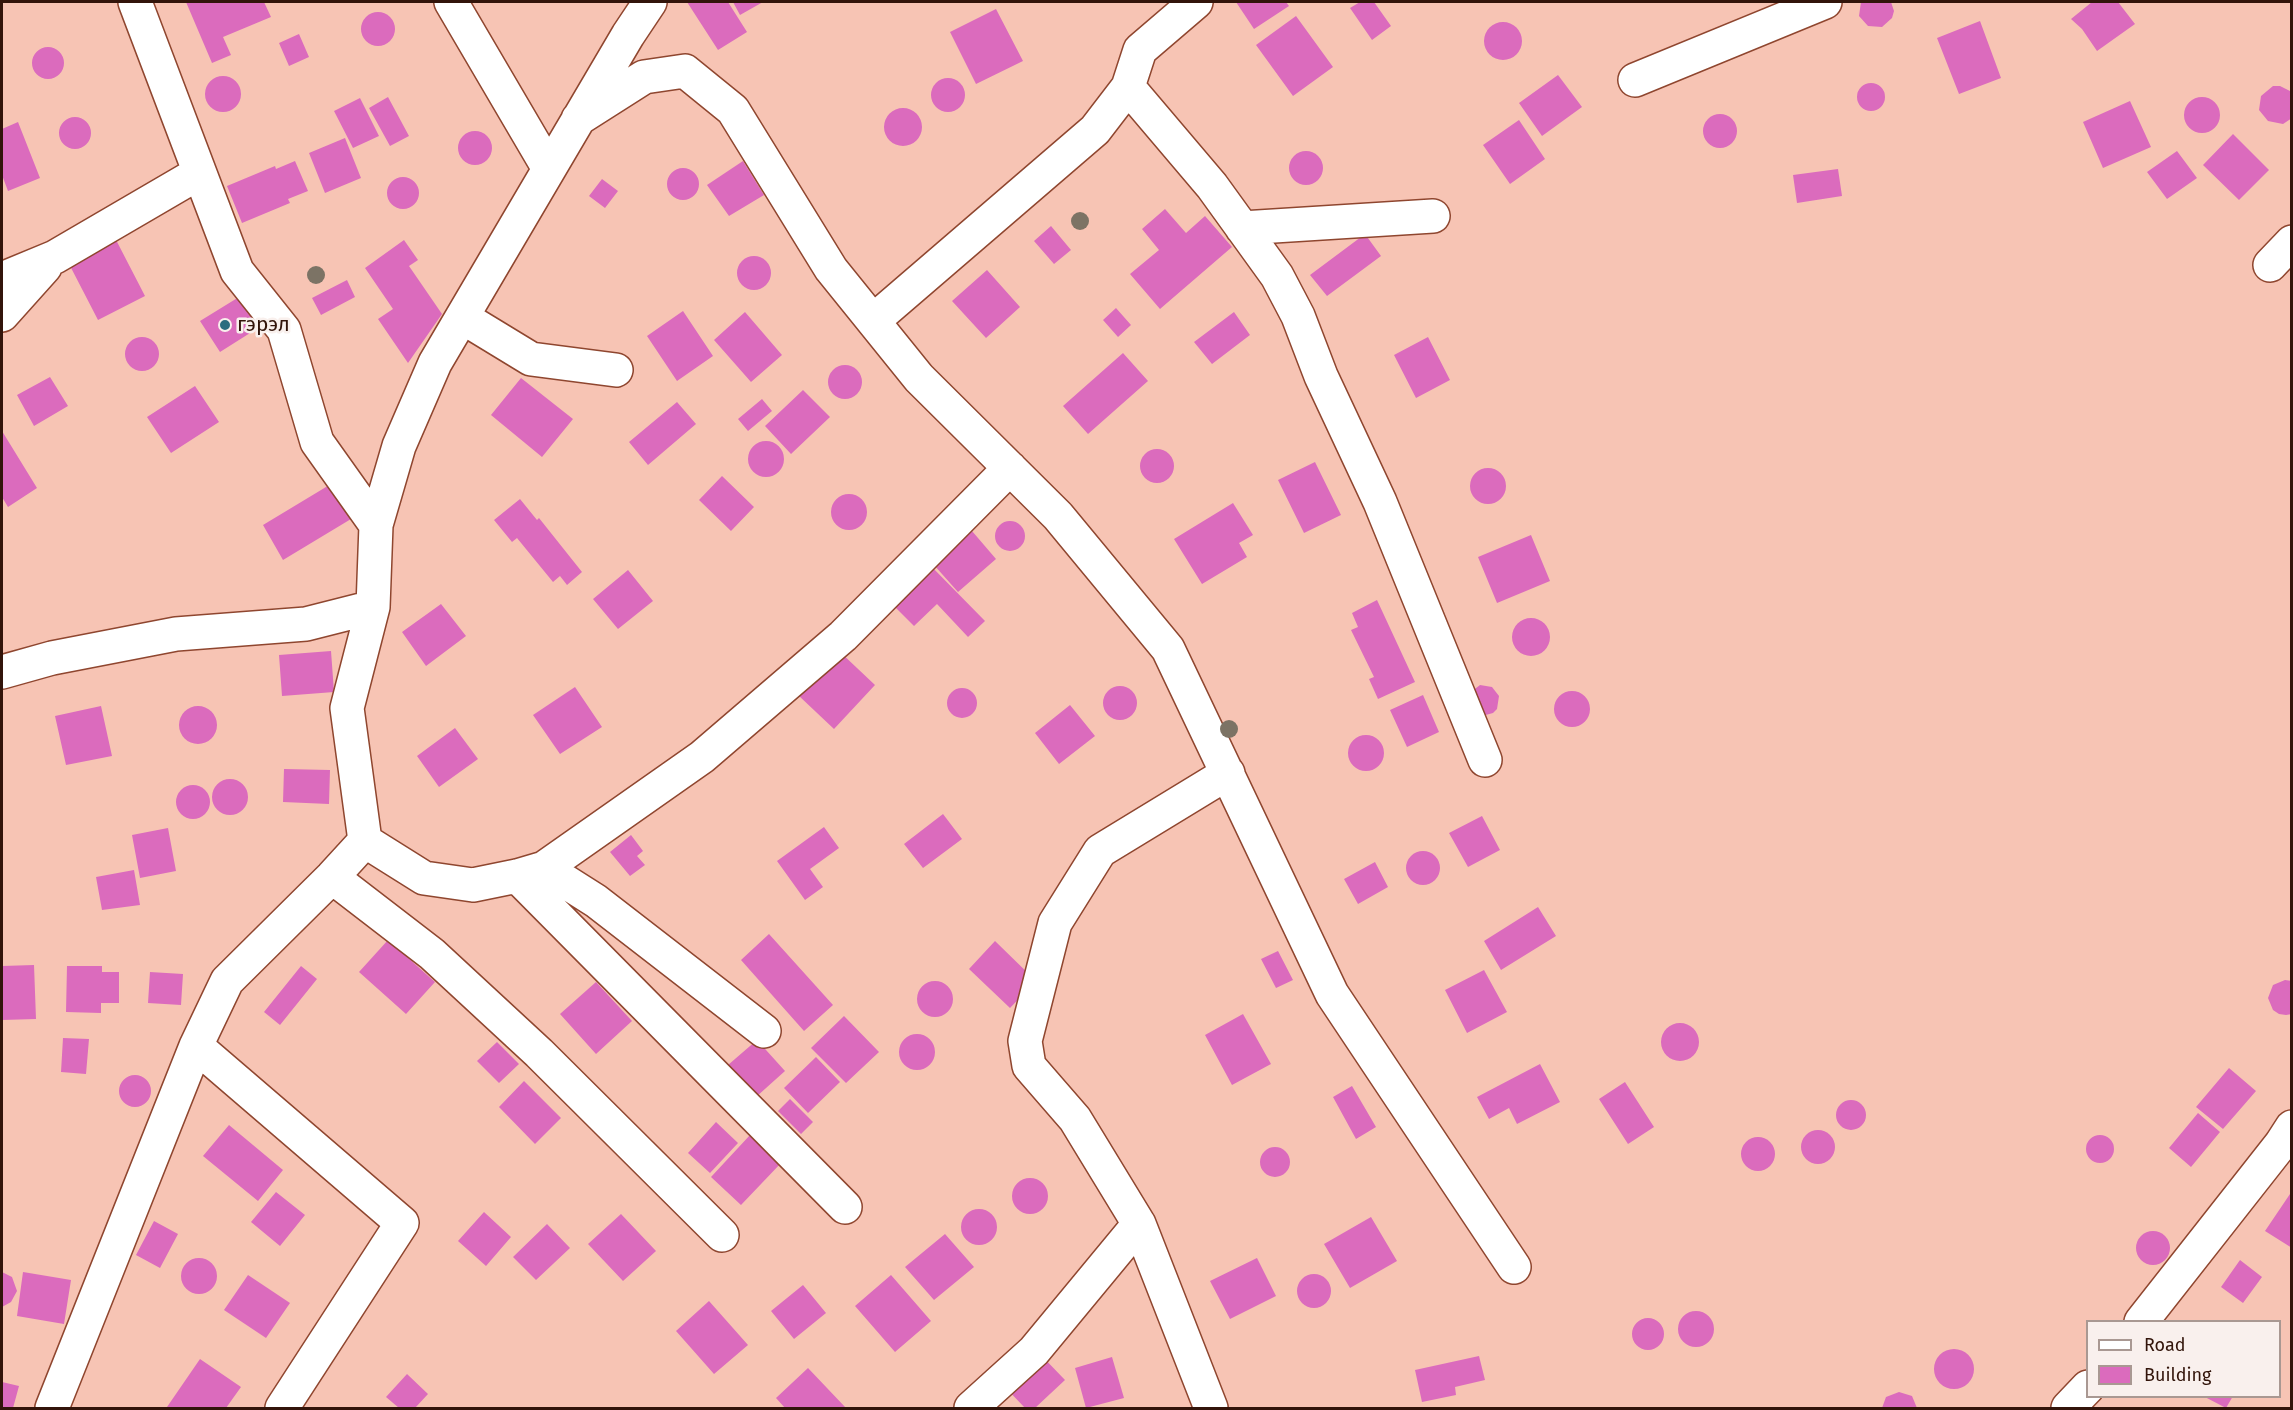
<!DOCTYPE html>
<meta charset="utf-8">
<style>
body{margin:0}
#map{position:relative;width:2293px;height:1410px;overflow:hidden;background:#f7c4b4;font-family:"Fira Sans",sans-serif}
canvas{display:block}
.frame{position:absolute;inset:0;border:3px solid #32140a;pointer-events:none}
.legend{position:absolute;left:2086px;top:1320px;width:195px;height:78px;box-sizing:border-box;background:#f9f0ed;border:2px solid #a99892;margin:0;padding:8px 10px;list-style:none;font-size:18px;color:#32140a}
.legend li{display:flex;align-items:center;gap:12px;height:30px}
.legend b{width:30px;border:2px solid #a99892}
</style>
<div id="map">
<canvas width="2293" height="1410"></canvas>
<div class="frame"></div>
<ul class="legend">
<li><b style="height:8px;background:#fff"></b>Road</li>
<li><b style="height:16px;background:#db6bbd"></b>Building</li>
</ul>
</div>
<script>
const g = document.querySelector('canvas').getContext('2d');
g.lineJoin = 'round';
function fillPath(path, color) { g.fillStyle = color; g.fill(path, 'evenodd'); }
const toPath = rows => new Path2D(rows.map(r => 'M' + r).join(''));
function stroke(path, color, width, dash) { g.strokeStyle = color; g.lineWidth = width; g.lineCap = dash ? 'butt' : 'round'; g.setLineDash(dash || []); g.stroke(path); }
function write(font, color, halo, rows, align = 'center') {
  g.font = font + ' "Fira Sans",sans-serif'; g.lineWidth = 5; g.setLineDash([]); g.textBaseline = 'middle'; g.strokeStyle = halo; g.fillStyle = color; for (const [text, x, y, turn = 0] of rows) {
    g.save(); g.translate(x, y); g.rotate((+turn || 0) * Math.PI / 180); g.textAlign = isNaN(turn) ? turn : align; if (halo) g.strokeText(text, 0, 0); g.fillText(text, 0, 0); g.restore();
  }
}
const building = toPath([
 [186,2,264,2,271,17,223,37,231,55,212,63],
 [687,2,728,2,747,32,718,50],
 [733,2,763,2,740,15],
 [1236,2,1286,2,1289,6,1254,29],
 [1360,2,1374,2,1391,26,1372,40,1350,8],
 [1861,2,1891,2,1894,11,1892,18,1882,27,1868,26,1859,16],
 [2092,2,2118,2,2135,24,2097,51,2082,29,2071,19],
 [996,9,1023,61,976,84,950,32],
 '361 29a17 17 0 1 1 34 0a17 17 0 1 1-34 0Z',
 [1296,16,1333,67,1293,96,1256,45],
 [1980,21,2001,78,1959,94,1937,38],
 '1484 41a19 19 0 1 1 38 0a19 19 0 1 1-38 0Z',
 [299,34,309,57,289,66,279,43],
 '32 63a16 16 0 1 1 32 0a16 16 0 1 1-32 0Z',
 [1558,75,1582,107,1542,136,1519,103],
 '205 94a18 18 0 1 1 36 0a18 18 0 1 1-36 0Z',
 '931 95a17 17 0 1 1 34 0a17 17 0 1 1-34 0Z',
 '1857 97a14 14 0 1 1 28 0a14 14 0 1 1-28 0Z',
 [2273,86,2280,86,2292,92,2292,118,2283,124,2268,121,2259,110,2261,96],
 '2184 115a18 18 0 1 1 36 0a18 18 0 1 1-36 0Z',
 [388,97,409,136,390,146,369,108],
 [360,98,379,136,353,148,334,111],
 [2130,101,2151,147,2103,168,2083,122],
 '884 127a19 19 0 1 1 38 0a19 19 0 1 1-38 0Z',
 '1703 131a17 17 0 1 1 34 0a17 17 0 1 1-34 0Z',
 '59 133a16 16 0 1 1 32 0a16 16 0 1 1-32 0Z',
 [1519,120,1545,159,1510,184,1483,145],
 [18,122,40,178,8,191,2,175,2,129],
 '458 148a17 17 0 1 1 34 0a17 17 0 1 1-34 0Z',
 [2233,134,2269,170,2239,200,2203,165],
 [345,138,361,178,325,193,309,153],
 '1289 168a17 17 0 1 1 34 0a17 17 0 1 1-34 0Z',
 [2177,151,2197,178,2167,199,2147,172],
 [295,161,308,191,288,199,290,203,242,223,227,186,275,166,276,169],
 [743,161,764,195,729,216,707,185],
 '667 184a16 16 0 1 1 32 0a16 16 0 1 1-32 0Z',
 [1838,169,1842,196,1797,203,1793,175],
 '387 193a16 16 0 1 1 32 0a16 16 0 1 1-32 0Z',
 [602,179,618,191,605,208,589,196],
 [1165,209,1186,233,1205,216,1232,247,1160,309,1130,274,1159,250,1142,229],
 [1051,226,1071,250,1054,264,1034,241],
 [1365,234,1381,256,1327,296,1310,275],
 [114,236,145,296,98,320,67,260],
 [404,240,418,260,409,266,442,314,408,363,378,319,393,309,365,268],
 '737 273a17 17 0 1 1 34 0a17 17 0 1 1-34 0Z',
 [987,270,1020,307,986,338,952,301],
 [347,280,355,297,321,315,312,298],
 [239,297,258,328,220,352,200,321],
 [1116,308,1131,325,1118,337,1103,320],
 [683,311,713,356,677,381,647,336],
 [745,312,782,355,751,382,714,340],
 [1234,312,1250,335,1212,364,1194,342],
 [1428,337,1450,380,1416,398,1394,355],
 '125 354a17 17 0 1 1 34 0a17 17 0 1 1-34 0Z',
 [1123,353,1148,381,1088,434,1063,406],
 '828 382a17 17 0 1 1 34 0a17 17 0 1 1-34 0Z',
 [50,377,68,406,34,426,17,395],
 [521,378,573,419,542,457,491,415],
 [195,386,219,422,171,453,147,417],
 [803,390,830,417,791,454,765,426],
 [762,399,772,411,748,431,738,419],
 [677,402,696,424,648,465,629,442],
 [2,431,37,488,8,507,2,497],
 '748 459a18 18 0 1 1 36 0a18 18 0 1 1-36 0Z',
 '1140 466a17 17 0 1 1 34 0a17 17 0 1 1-34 0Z',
 [1315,462,1341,515,1304,533,1278,480],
 '1470 486a18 18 0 1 1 36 0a18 18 0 1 1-36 0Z',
 [722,476,754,507,731,531,699,500],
 [331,484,351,519,283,560,263,525],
 '831 512a18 18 0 1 1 36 0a18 18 0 1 1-36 0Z',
 [520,499,537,520,539,518,582,572,567,585,560,576,553,582,517,538,512,542,494,520],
 [1233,503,1253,535,1239,543,1247,557,1202,584,1174,539],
 '995 536a15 15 0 1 1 30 0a15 15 0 1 1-30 0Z',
 [972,531,996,559,958,592,934,565],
 [1531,535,1550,581,1497,603,1478,557],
 [928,563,985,621,968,637,937,604,914,626,889,601],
 [628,570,653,601,618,629,593,599],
 [1377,600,1415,682,1378,699,1369,679,1374,677,1351,630,1358,627,1352,613],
 [441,604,466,636,426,666,402,632],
 '1512 637a19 19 0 1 1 38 0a19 19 0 1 1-38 0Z',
 [331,651,334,692,282,696,279,655],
 [839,651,875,685,834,729,798,695],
 [1480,685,1492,687,1499,696,1497,709,1493,713,1482,716,1471,692],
 '1103 703a17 17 0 1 1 34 0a17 17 0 1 1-34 0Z',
 [575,687,602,727,560,754,533,715],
 '947 703a15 15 0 1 1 30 0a15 15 0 1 1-30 0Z',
 '1554 709a18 18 0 1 1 36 0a18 18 0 1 1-36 0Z',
 [1423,695,1439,732,1407,747,1390,710],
 [1070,705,1095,736,1059,764,1035,733],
 [101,706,112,756,66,765,55,716],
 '179 725a19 19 0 1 1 38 0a19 19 0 1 1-38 0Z',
 [455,728,478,759,439,787,417,756],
 '1348 753a18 18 0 1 1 36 0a18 18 0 1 1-36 0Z',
 [284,769,330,770,329,804,283,802],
 '212 797a18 18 0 1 1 36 0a18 18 0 1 1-36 0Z',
 '176 802a17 17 0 1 1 34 0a17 17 0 1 1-34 0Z',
 [943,814,962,839,923,868,904,844],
 [1482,816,1500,850,1468,867,1449,833],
 [824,827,839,848,810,869,823,887,805,900,777,861],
 [168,828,176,871,140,878,132,835],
 [631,835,643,851,637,856,645,865,630,876,610,852],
 '1406 868a17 17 0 1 1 34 0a17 17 0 1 1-34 0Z',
 [1375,862,1388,887,1358,904,1344,879],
 [134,870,140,905,102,910,96,877],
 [1538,907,1556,936,1501,970,1484,941],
 [769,934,833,1005,804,1031,741,960],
 [388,940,435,982,406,1014,359,972],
 [995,941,1036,981,1010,1008,969,969],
 [1278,951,1293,980,1276,988,1261,959],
 [34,965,36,1019,2,1020,2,966],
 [67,966,102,966,102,972,119,972,119,1003,101,1003,101,1013,66,1012],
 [301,966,317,979,280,1025,264,1012],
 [1484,970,1507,1012,1467,1033,1445,990],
 [150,972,183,974,181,1005,148,1003],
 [2285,980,2292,981,2292,1014,2286,1015,2279,1014,2273,1010,2268,998,2273,985],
 '917 999a18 18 0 1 1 36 0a18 18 0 1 1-36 0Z',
 [596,982,632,1021,596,1054,560,1014],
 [1243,1014,1271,1064,1232,1085,1205,1035],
 [844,1016,879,1052,846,1083,811,1048],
 '1661 1042a19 19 0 1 1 38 0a19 19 0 1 1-38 0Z',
 '899 1052a18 18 0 1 1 36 0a18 18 0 1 1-36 0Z',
 [63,1038,89,1039,86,1074,61,1072],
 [757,1040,785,1071,756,1097,728,1065],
 [497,1042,519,1064,499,1083,477,1061],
 [816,1057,840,1082,808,1113,784,1088],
 [1540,1064,1560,1102,1517,1124,1509,1108,1489,1119,1477,1097],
 [2229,1068,2256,1091,2223,1129,2196,1107],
 '119 1091a16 16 0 1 1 32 0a16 16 0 1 1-32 0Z',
 [524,1081,561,1118,535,1144,499,1107],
 [1625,1082,1654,1127,1628,1144,1599,1099],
 [1352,1086,1376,1127,1356,1139,1333,1097],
 [790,1099,813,1122,801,1134,778,1111],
 '1836 1115a15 15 0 1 1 30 0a15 15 0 1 1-30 0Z',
 [2198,1113,2220,1132,2191,1167,2169,1148],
 [716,1122,738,1143,710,1173,688,1153],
 [229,1125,283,1170,258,1201,203,1156],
 '1801 1147a17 17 0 1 1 34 0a17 17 0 1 1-34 0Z',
 [751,1134,782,1162,741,1205,711,1177],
 '2086 1149a14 14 0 1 1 28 0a14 14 0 1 1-28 0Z',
 '1741 1154a17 17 0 1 1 34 0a17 17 0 1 1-34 0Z',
 '1260 1162a15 15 0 1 1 30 0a15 15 0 1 1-30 0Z',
 '1012 1196a18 18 0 1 1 36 0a18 18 0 1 1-36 0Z',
 [276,1192,305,1215,280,1246,251,1222],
 [2290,1194,2292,1195,2292,1248,2265,1231],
 '961 1227a18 18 0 1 1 36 0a18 18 0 1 1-36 0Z',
 [484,1212,511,1237,486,1266,458,1241],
 [621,1214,656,1251,623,1281,588,1244],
 [1371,1217,1397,1261,1350,1288,1324,1244],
 [154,1221,178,1234,160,1268,136,1255],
 [547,1224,570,1248,536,1280,513,1257],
 '2136 1248a17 17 0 1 1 34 0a17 17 0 1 1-34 0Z',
 [945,1234,974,1267,934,1300,905,1267],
 [1257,1258,1276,1296,1230,1319,1210,1281],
 '181 1276a18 18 0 1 1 36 0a18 18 0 1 1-36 0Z',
 [2240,1260,2262,1277,2243,1303,2221,1287],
 [2,1272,12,1277,17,1291,11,1302,2,1307],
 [23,1272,71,1280,64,1324,17,1316],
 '1297 1291a17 17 0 1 1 34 0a17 17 0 1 1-34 0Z',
 [248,1275,290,1303,266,1338,224,1310],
 [891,1275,931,1321,895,1352,855,1306],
 [803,1285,826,1313,794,1339,771,1311],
 [709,1301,748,1345,714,1374,676,1331],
 '1678 1329a18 18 0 1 1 36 0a18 18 0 1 1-36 0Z',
 '1632 1334a16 16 0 1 1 32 0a16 16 0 1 1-32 0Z',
 '1934 1369a20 20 0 1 1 40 0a20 20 0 1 1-40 0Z',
 [1039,1353,1065,1380,1035,1408,1025,1408,1004,1386],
 [1479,1356,1485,1380,1455,1387,1456,1395,1422,1402,1415,1370],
 [1112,1357,1124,1398,1086,1408,1075,1368],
 [200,1359,241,1387,226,1408,169,1408,167,1407],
 [808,1368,846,1408,785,1408,776,1398],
 [407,1374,428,1394,415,1408,399,1408,386,1397],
 [2,1382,19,1386,13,1408,2,1408],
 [1899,1392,1912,1396,1917,1408,1882,1408,1886,1397],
 [2203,1396,2233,1396,2226,1408]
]);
const minor = toPath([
 [135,2,237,271,284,330,317,442,376,525],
 [451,2,549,169],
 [1635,80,1825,2],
 [1128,87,1140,50,1196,2],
 [578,119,644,77,685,71,733,110,831,269,919,378,1058,516,1168,649,1332,994,1514,1267],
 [1242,228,1433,216],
 [2270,265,2292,242],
 [2,279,55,257,199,173],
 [2,315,45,267],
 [462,317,531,359,616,370],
 [873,321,1095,130,1128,87,1212,186,1277,276,1298,316,1321,376,1380,502,1485,760],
 [2,672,52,658,176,634,306,624,373,607],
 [365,841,424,878,473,885,517,876,544,868,702,757,843,636,1010,468],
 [544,868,596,901,764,1031],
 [517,876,845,1207],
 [332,877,432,954,539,1053,722,1235],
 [196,1046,402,1223,282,1408],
 [2141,1322,2281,1144,2292,1127],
 [52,1408,196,1046,227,981,332,877,365,841,347,708,373,607,376,525,399,446,435,363,628,35,650,2],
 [971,1408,1034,1351,1139,1224],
 [1211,1408,1139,1224,1075,1119,1029,1066,1025,1041,1055,923,1100,851,1228,773],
 [2068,1408,2088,1387]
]);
const trees = [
 [1080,221],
 [316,275],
 [1229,729]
];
const markers = [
 [225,325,6,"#2b6d7f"]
];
const poiNames = [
 ["гэрэл",237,325]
];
fillPath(building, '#db6bbd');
stroke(minor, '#8f462f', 36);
stroke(minor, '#fff', 33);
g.fillStyle = '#7c7365';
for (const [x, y] of trees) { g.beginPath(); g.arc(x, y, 9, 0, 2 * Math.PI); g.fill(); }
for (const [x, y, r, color] of markers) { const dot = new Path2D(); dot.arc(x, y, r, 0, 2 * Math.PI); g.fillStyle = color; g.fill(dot); stroke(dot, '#f9f0ed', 2); }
write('21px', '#32140a', '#f9f0ed', poiNames, 'left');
</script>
